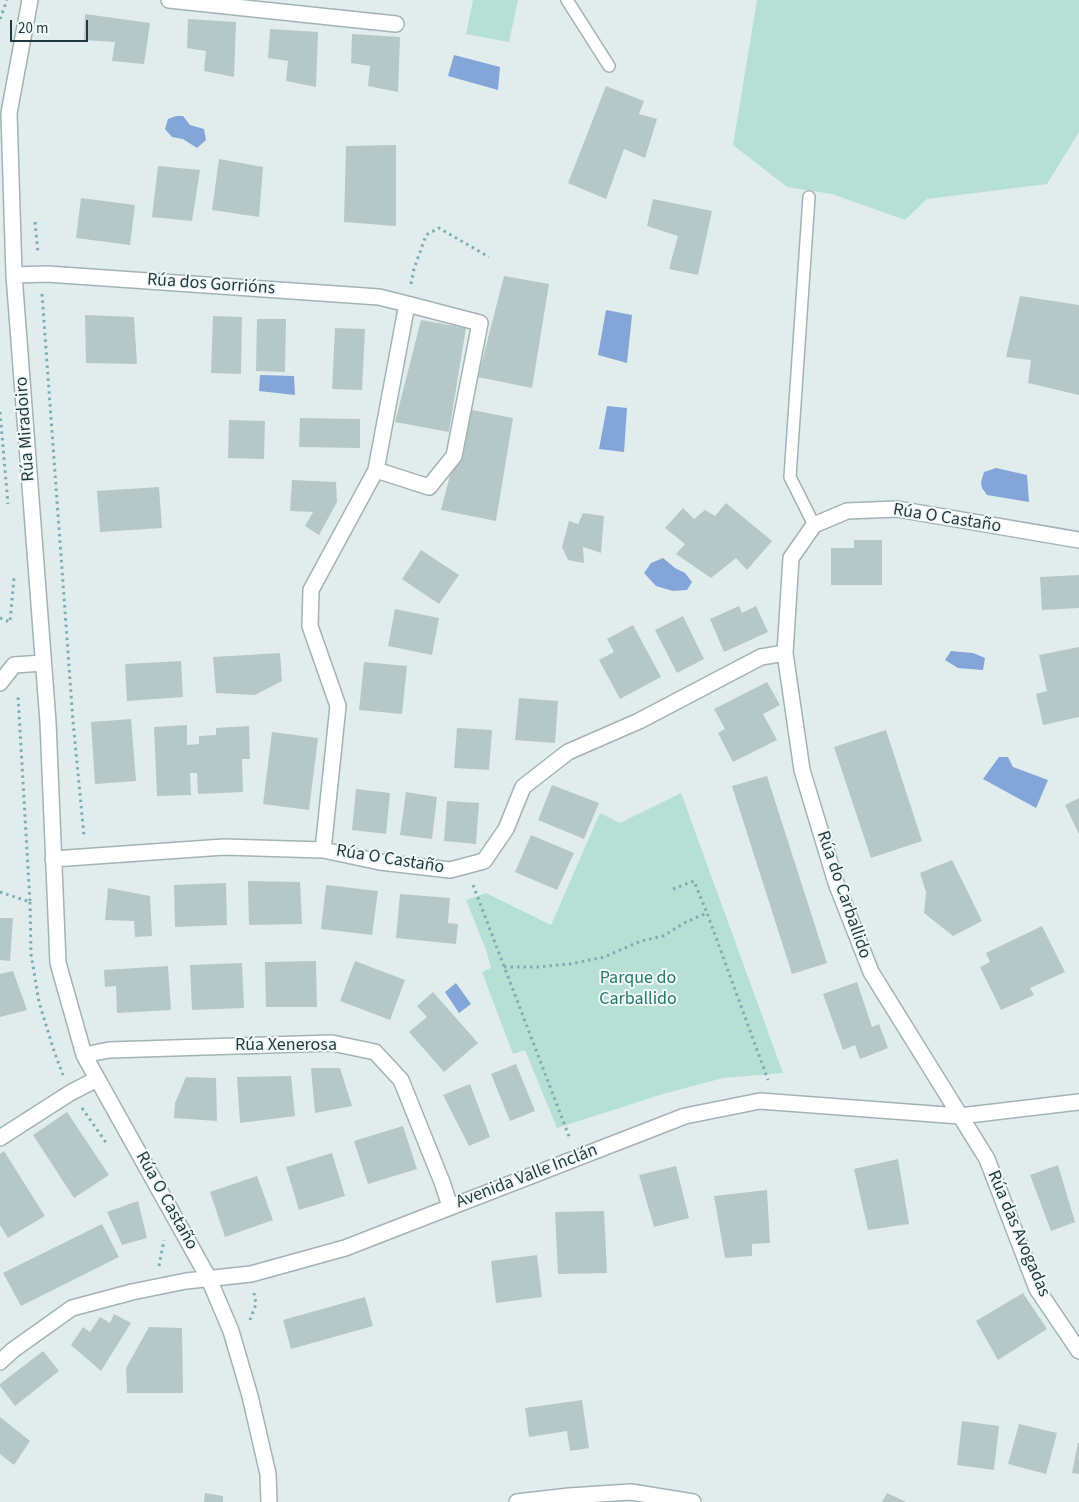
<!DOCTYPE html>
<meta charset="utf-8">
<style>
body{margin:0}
#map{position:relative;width:1079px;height:1502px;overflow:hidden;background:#e0edec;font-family:"Source Sans 3",sans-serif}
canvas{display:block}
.scale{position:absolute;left:10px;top:20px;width:78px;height:22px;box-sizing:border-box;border:2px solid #1f393f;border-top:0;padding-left:6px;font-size:15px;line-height:18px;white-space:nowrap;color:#1f393f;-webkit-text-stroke:4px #f1f9f8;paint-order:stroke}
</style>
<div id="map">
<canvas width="1079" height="1502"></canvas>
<div class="scale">20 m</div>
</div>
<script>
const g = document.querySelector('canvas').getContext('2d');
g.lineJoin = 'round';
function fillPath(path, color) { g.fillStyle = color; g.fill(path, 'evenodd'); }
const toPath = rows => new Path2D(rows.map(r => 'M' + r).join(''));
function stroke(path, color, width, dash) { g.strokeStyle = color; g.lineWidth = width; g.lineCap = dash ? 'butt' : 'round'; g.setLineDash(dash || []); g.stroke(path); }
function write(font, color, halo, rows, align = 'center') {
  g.font = font + ' "Source Sans 3",sans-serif'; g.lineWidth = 4; g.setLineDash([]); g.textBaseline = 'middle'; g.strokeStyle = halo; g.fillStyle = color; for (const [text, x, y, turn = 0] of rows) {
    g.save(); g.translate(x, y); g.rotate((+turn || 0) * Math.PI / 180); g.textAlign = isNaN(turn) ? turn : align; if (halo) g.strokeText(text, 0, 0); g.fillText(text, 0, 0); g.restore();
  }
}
const green = toPath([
 [473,0,518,0,509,42,466,34],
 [757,0,1079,0,1079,132,1047,184,927,199,905,220,832,194,787,187,733,145],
 [681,793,783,1073,723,1078,663,1094,557,1128,525,1050,513,1054,482,972,491,968,486,950,466,900,486,893,551,925,600,813,620,823]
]);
const water = toPath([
 [454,55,500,67,498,90,448,76],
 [176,116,183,116,190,125,204,129,206,140,197,148,183,139,172,137,165,129,168,119],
 [606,310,632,315,627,363,598,355],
 [260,375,294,376,295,395,259,391],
 [607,406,627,408,624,452,599,449],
 [996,468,1027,475,1029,502,987,495,982,488,981,482,984,472],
 [663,558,675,568,685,573,692,582,687,590,673,591,656,586,644,573,651,563],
 [951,651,973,653,985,658,983,670,958,668,945,660],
 [999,757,1008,757,1013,767,1048,780,1036,808,983,779],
 [456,983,471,1004,459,1013,445,992]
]);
const building = toPath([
 [85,14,150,23,144,64,112,61,115,42,84,40],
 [188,19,236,22,234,77,204,71,206,51,187,48],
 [270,29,318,32,316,87,286,81,288,61,268,58],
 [352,34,400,37,398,92,368,86,370,66,351,63],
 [606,86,644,101,639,114,657,119,645,158,624,149,606,199,568,183],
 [396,145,396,226,344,222,346,146],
 [219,159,263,167,259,217,212,210],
 [158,166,200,170,192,221,152,217],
 [81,198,135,205,130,245,76,238],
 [653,199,712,211,698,275,669,269,678,236,647,226],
 [504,276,549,284,532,388,478,377],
 [1020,296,1079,305,1079,395,1028,383,1031,360,1006,357],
 [85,315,134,317,137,364,86,363],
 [213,316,242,317,241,374,211,373],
 [257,319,286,319,285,372,256,371],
 [421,320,466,328,449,432,395,422],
 [335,328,365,329,362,390,332,389],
 [467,409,513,418,496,521,441,510],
 [300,418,360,419,360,448,299,447],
 [229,420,265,421,264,459,228,458],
 [292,480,336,482,337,502,319,535,305,526,313,512,290,511],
 [159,487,162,528,100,532,97,491],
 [726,503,772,541,747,570,736,558,711,578,676,554,685,544,665,528,683,508,694,519,705,510,715,516],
 [583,513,604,516,601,553,583,547,584,563,568,560,562,547,569,521,578,524],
 [854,540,882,540,882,585,831,585,831,548,854,548],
 [421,550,459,575,439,604,402,579],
 [1079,575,1079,608,1042,610,1040,577],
 [739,606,742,613,756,606,768,632,724,652,710,619],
 [395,609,439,618,432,655,388,646],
 [683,616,704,659,677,673,655,630],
 [633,625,661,677,620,699,599,660,614,652,607,639],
 [1079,647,1079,717,1043,725,1036,694,1047,691,1039,655],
 [280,653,282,681,255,695,216,693,213,657],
 [181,661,183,697,127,701,125,664],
 [364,662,407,666,402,714,359,710],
 [767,682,780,705,763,714,777,740,733,762,718,733,725,729,714,709],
 [519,698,558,701,555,743,515,740],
 [131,719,136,781,95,784,91,722],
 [187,725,187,745,199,744,199,736,216,735,216,728,249,726,250,759,242,759,243,792,198,794,197,773,190,773,191,795,157,796,154,727],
 [457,728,492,730,489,770,454,768],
 [886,730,922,841,871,858,834,747],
 [272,732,318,738,309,810,263,804],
 [767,776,827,963,792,974,732,786],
 [552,785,599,803,584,839,538,820],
 [356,789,390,793,386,834,352,830],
 [406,792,437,797,432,839,400,835],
 [1079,798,1079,834,1065,805],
 [447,801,479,803,476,844,444,841],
 [531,835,574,853,557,890,515,872],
 [952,860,982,921,953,936,924,913,926,892,920,873],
 [248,881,300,882,302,924,249,925],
 [226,883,227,925,175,927,174,885],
 [326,885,378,891,372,935,321,929],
 [108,888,150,896,152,936,135,937,134,921,105,920],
 [400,894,450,898,448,923,458,924,456,944,396,938],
 [0,918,13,918,10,961,0,960],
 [1042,926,1065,972,1030,988,1034,995,1001,1010,980,967,990,962,986,953],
 [316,961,317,1007,266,1007,265,962],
 [355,961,405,980,390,1020,340,1001],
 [242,963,244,1008,192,1010,190,965],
 [168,966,171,1010,117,1013,116,986,105,987,104,970],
 [13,971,27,1010,0,1017,0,974],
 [857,982,872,1027,879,1024,888,1048,860,1059,855,1045,843,1050,823,994],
 [433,992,478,1043,444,1072,409,1032,427,1017,417,1006],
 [516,1064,535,1111,510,1121,491,1074],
 [311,1068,340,1068,352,1106,315,1113],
 [291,1076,295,1116,240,1123,237,1077],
 [186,1077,216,1078,217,1121,174,1118,175,1103],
 [470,1084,490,1137,469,1146,443,1095],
 [67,1112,109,1175,74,1198,33,1135],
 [403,1126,417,1169,368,1184,354,1141],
 [4,1151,45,1216,8,1238,0,1225,0,1154],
 [332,1153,345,1196,299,1210,286,1167],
 [898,1159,909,1224,868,1230,854,1169],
 [1058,1165,1075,1222,1051,1231,1030,1175],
 [676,1166,689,1218,654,1227,639,1175],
 [257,1176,273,1220,225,1237,210,1192],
 [767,1190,770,1243,752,1244,752,1256,725,1258,714,1196],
 [138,1201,147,1238,122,1245,107,1212],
 [604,1211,607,1273,558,1274,555,1212],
 [102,1224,119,1257,21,1306,3,1273],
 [537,1255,542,1297,496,1303,491,1261],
 [1023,1293,1047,1329,998,1360,976,1321],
 [365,1297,373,1326,291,1349,283,1320],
 [114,1314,131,1323,101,1371,71,1345,83,1327,90,1332,100,1317,110,1323],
 [149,1327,182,1328,183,1393,127,1393,126,1368],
 [43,1351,59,1371,15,1406,0,1386,0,1384],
 [582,1400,589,1448,570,1451,567,1431,529,1437,525,1408],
 [0,1417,30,1441,14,1465,0,1454],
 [962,1421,999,1426,994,1470,957,1465],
 [1019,1424,1057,1433,1046,1474,1008,1464],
 [1078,1443,1079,1443,1079,1474,1072,1473],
 [205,1493,223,1496,223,1502,204,1502],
 [887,1493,906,1502,882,1502]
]);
const path = toPath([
 [0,19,7,0],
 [35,222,38,253],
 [411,284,414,269,426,235,439,228,489,257],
 [42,294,73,721,84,836],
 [0,412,8,504],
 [0,618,10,622,14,578],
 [473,885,570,1139],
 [673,889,694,881,707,913],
 [0,892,30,902,18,696],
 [30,902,31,954,39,1002,54,1051,63,1075],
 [504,967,537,967,570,964,604,957,641,941,663,936,686,922,707,913,768,1080],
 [82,1108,107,1144],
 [159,1266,164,1240],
 [250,1320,256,1304,254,1293]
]);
const service = toPath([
 [567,0,609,66],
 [809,197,790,477,814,525]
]);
const minor = toPath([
 [30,0,9,113,14,275,48,722,58,963,84,1055,209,1279,231,1331,250,1396,268,1474,269,1502],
 [169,0,396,24],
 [14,275,47,274,379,297,407,304,376,470,311,590,310,626,338,706,323,850],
 [376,470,429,487,454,456,480,323,407,304],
 [1079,540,897,509,847,511,814,525,791,558,785,653,802,770,836,883,871,972,987,1159,1037,1289,1079,1351],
 [0,683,14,665,43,663],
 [53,859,224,847,323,850,380,862,450,870,484,861,506,829,523,787,568,752,639,721,761,657,785,653],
 [84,1055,109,1050,332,1043,375,1052,401,1080,442,1182,450,1206],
 [0,1138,70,1093,97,1079],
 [0,1362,13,1350,72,1308,132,1292,186,1281,251,1274,345,1248,685,1116,760,1101,960,1116,1079,1102],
 [517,1502,569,1496,631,1492,693,1502]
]);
const streetNames = [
 ["Rúa dos Gorrións",211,285,4],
 ["Rúa Miradoiro",26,429,-94],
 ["Rúa O Castaño",947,519,9],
 ["Rúa O Castaño",390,860,9],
 ["Rúa do Carballido",843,895,71],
 ["Rúa Xenerosa",286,1046],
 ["Avenida Valle Inclán",527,1177,-21],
 ["Rúa O Castaño",166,1201,61],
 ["Rúa das Avogadas",1018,1234,67]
];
const parkNames = [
 ["Parque do",638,979],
 ["Carballido",638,1000]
];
fillPath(green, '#b7e0d4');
fillPath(water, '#83a5d7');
fillPath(building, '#b5c8c7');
stroke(service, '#a2b3b5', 14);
stroke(minor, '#a2b3b5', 18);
stroke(path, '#7dacb3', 3, [2.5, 4]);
stroke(service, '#fff', 11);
stroke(minor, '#fff', 15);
write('18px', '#1f393f', '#f1f9f8', streetNames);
write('18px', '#25796b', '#f1f9f8', parkNames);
</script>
